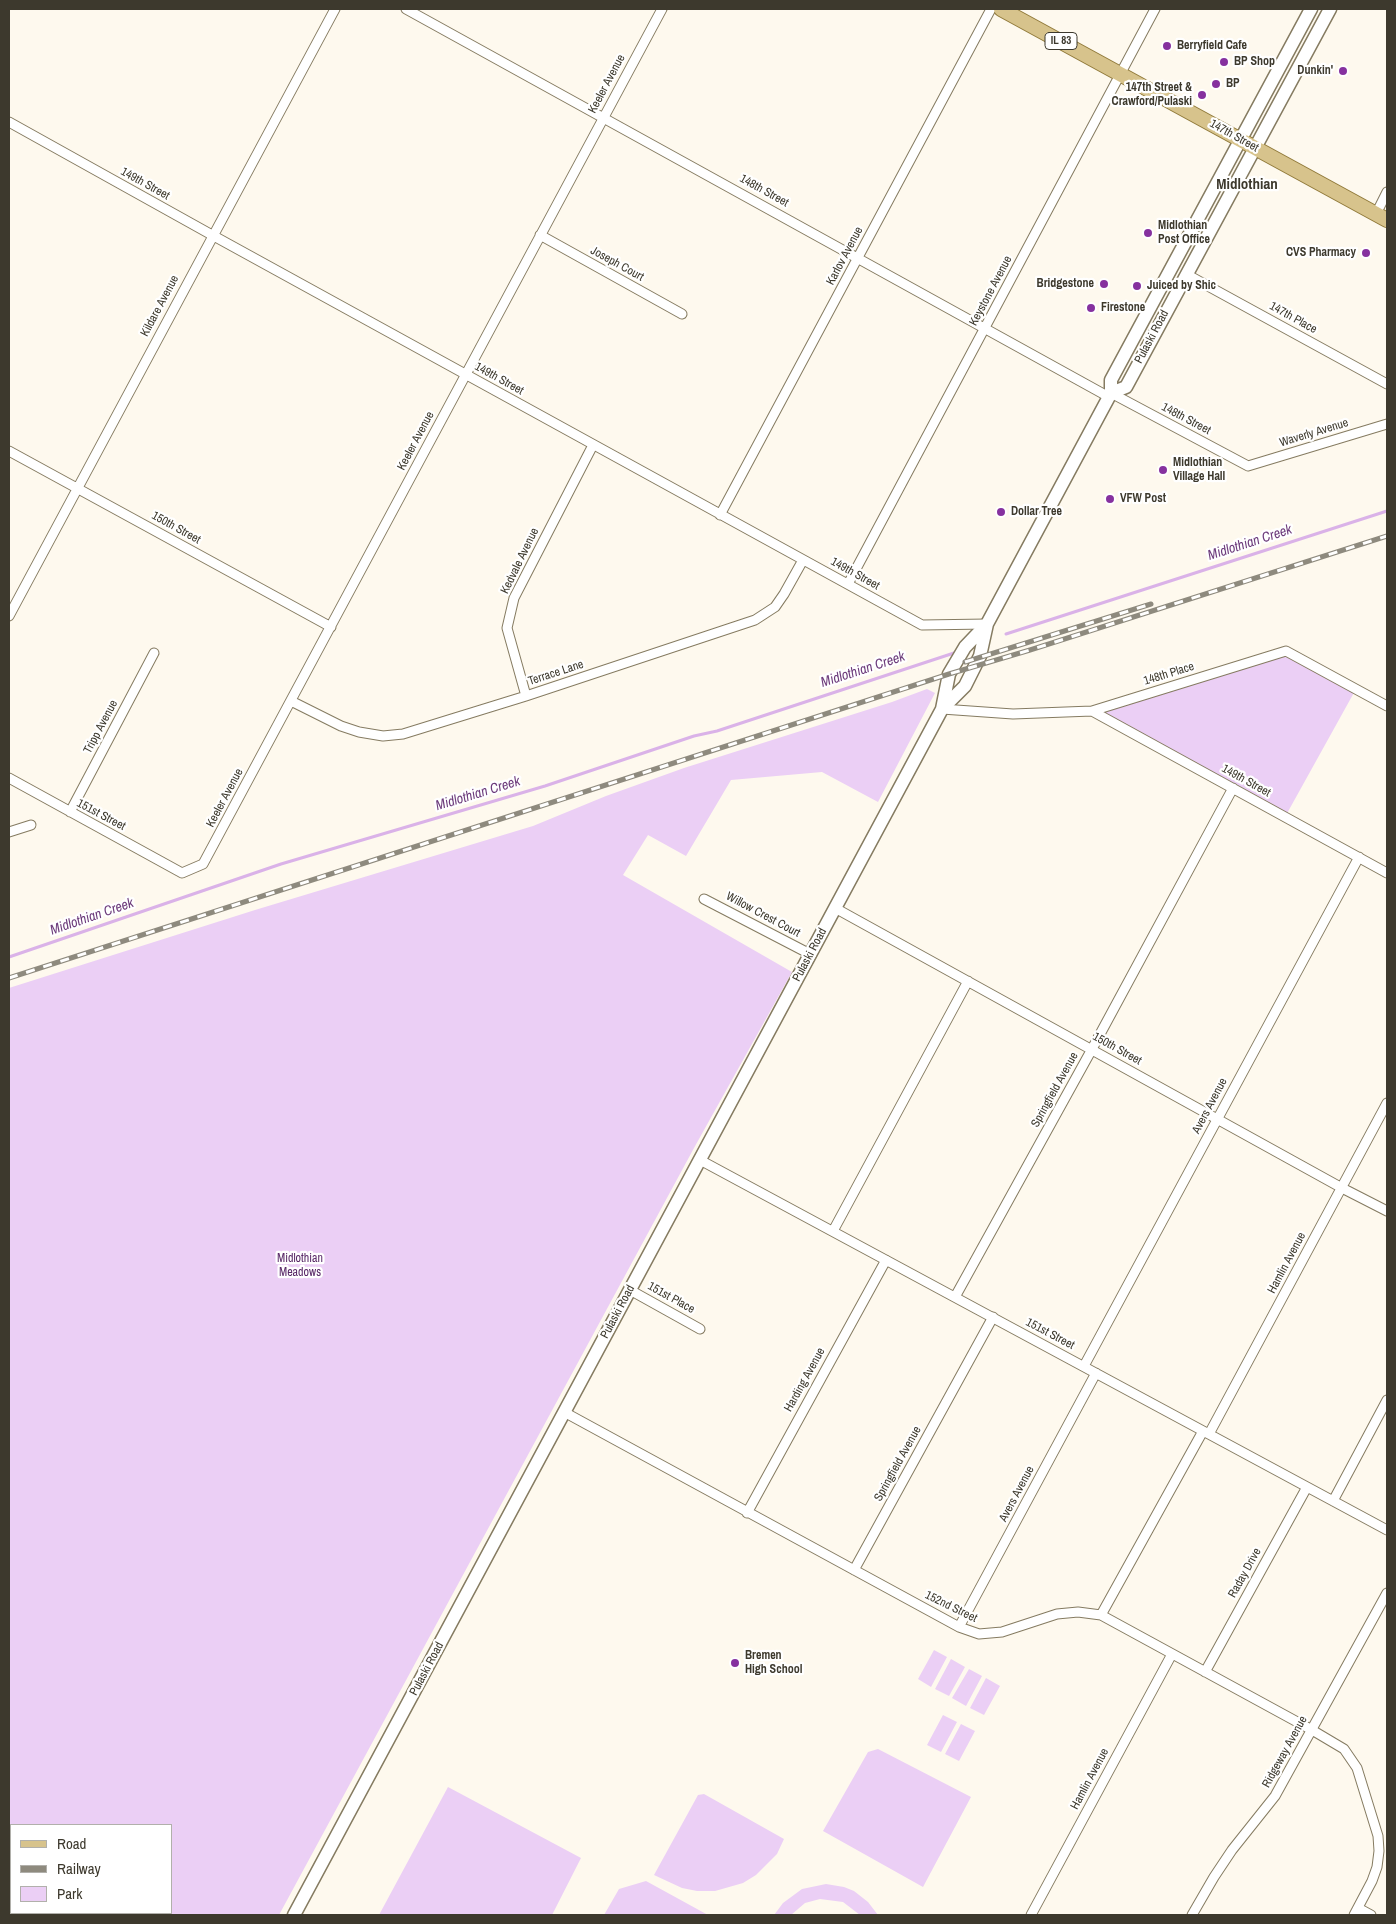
<!DOCTYPE html>
<style>
body{margin:0}
#map{position:relative;width:1396px;height:1924px;overflow:hidden;background:#fef9ee;font-family:"Archivo Narrow",sans-serif}
canvas{display:block}
.frame{position:absolute;inset:0;border:10px solid #3d392d;pointer-events:none}
.legend{position:absolute;left:10px;top:1824px;width:162px;height:90px;box-sizing:border-box;background:#fff;border:1px solid #b1b0ab;margin:0;padding:6px 9px;list-style:none;font-size:15px;color:#3d392d}
.legend li{display:flex;align-items:center;gap:10px;height:25px}
.legend b{width:25px;border:1px solid #b1b0ab}
</style>
<div id="map">
<canvas width="1396" height="1924"></canvas>
<div class="frame"></div>
<ul class="legend">
<li><b style="height:6px;background:#d7c38c"></b>Road</li>
<li><b style="height:6px;background:#8e8a7e"></b>Railway</li>
<li><b style="height:14px;background:#ebcff5"></b>Park</li>
</ul>
</div>
<script>
const g = document.querySelector('canvas').getContext('2d');
g.lineJoin = 'round';
function fillPath(path, color) { g.fillStyle = color; g.fill(path, 'evenodd'); }
const toPath = rows => new Path2D(rows.map(r => 'M' + r).join(''));
function stroke(path, color, width, dash) { g.strokeStyle = color; g.lineWidth = width; g.lineCap = dash ? 'butt' : 'round'; g.setLineDash(dash || []); g.stroke(path); }
function write(font, color, halo, rows, align = 'center') {
  g.font = font + ' "Archivo Narrow",sans-serif'; g.lineWidth = 4.5; g.setLineDash([]); g.textBaseline = 'middle'; g.strokeStyle = halo; g.fillStyle = color; for (const [text, x, y, turn = 0] of rows) {
    g.save(); g.translate(x, y); g.rotate((+turn || 0) * Math.PI / 180); g.textAlign = isNaN(turn) ? turn : align; if (halo) g.strokeText(text, 0, 0); g.fillText(text, 0, 0); g.restore();
  }
}
const green = toPath([
 [1286,651,1356,689,1285,817,1092,711],
 [927,689,935,693,878,802,822,772,731,780,686,856,648,835,623,875,792,972,694,1148,279,1915,9,1915,9,988,255,910,533,826,606,796,684,768,892,702],
 [11,1825,171,1825,171,1913,11,1913],
 [934,1650,947,1657,931,1687,918,1679],
 [951,1659,965,1667,949,1696,935,1689],
 [969,1669,982,1676,966,1706,952,1698],
 [986,1678,1000,1686,984,1715,970,1708],
 [943,1715,957,1722,941,1752,927,1745],
 [961,1724,975,1731,959,1761,945,1754],
 [878,1749,971,1797,923,1887,823,1831,868,1752],
 [448,1787,581,1858,552,1915,379,1915],
 [704,1794,784,1839,777,1854,756,1875,743,1883,715,1891,697,1891,682,1888,654,1875,698,1795],
 [646,1881,708,1915,604,1915,619,1889],
 [826,1884,844,1887,854,1891,868,1902,878,1915,860,1915,843,1902,820,1899,805,1903,791,1915,774,1915,783,1903,802,1889]
]);
const stream = toPath([
 [1006,634,1387,511],
 [9,957,281,864,545,786,694,736,717,731,954,653]
]);
const minor = toPath([
 [406,9,1109,397],
 [9,122,212,235,922,625,987,624],
 [1376,214,1387,192],
 [540,235,682,314],
 [1186,274,1387,384],
 [1111,393,1248,466,1387,424],
 [9,451,331,627],
 [720,515,991,9],
 [848,584,1155,9],
 [9,616,335,9],
 [526,696,507,628,514,598,593,445],
 [291,701,341,726,359,732,383,736,403,734,526,696,755,620,775,607,784,594,803,560],
 [942,709,1013,714,1092,711,1286,651,1387,706],
 [1092,711,1387,873],
 [9,778,182,873,203,864,662,9],
 [70,812,154,653],
 [9,832,31,825],
 [704,899,810,954],
 [835,908,1342,1188,1387,1211],
 [700,1160,1387,1530],
 [833,1231,968,981],
 [630,1290,700,1329],
 [955,1297,1092,1049,1233,788],
 [1084,1366,1359,857],
 [564,1412,959,1627,979,1634,1002,1632,1057,1614,1078,1612,1101,1615,1312,1730,1344,1749,1357,1768,1378,1836,1379,1851,1377,1867,1372,1881,1354,1915],
 [1209,1434,1387,1103],
 [1333,1501,1387,1400],
 [747,1513,886,1260],
 [854,1570,993,1317],
 [1101,1615,1203,1431],
 [959,1627,1096,1373],
 [1205,1672,1307,1487],
 [1358,1908,1371,1915],
 [1031,1915,1172,1654],
 [1192,1915,1214,1877,1232,1850,1275,1796,1387,1593]
]);
const secondary = toPath([
 [1111,393,1126,387,1330,9],
 [942,709,949,674,965,647,987,624],
 [294,1915,942,709,965,686,980,656,987,624,1111,393,1111,380,1311,9]
]);
const primary = toPath([
 [1001,9,1387,220]
]);
const rail = toPath([
 [965,662,1151,604],
 [9,978,949,674,1030,650,1387,536]
]);
const markers = [
 [1167,46,5,"#86319f"],
 [1224,62,5,"#86319f"],
 [1343,71,5,"#86319f"],
 [1216,84,5,"#86319f"],
 [1202,95,5,"#86319f"],
 [1148,233,5,"#86319f"],
 [1366,253,5,"#86319f"],
 [1104,284,5,"#86319f"],
 [1137,286,5,"#86319f"],
 [1091,308,5,"#86319f"],
 [1163,470,5,"#86319f"],
 [1110,499,5,"#86319f"],
 [1001,512,5,"#86319f"],
 [735,1663,5,"#86319f"]
];
const shields = [
 [1061,41,32]
];
const shieldNames = [
 ["IL 83",1061,41]
];
const poiNames = [
 ["Berryfield Cafe",1177,46],
 ["BP Shop",1234,62],
 ["Dunkin'",1333,71,"right"],
 ["BP",1226,84],
 ["147th Street &",1192,88,"right"],
 ["Crawford/Pulaski",1192,102,"right"],
 ["Midlothian",1158,226],
 ["Post Office",1158,240],
 ["CVS Pharmacy",1356,253,"right"],
 ["Bridgestone",1094,284,"right"],
 ["Juiced by Shic",1147,286],
 ["Firestone",1101,308],
 ["Midlothian",1173,463],
 ["Village Hall",1173,477],
 ["VFW Post",1120,499],
 ["Dollar Tree",1011,512],
 ["Bremen",745,1656],
 ["High School",745,1670]
];
const streetNames = [
 ["Keeler Avenue",607,84,-62],
 ["147th Street",1234,136,29],
 ["149th Street",145,184,29],
 ["148th Street",764,191,29],
 ["Karlov Avenue",845,256,-62],
 ["Joseph Court",617,264,29],
 ["Keystone Avenue",991,291,-62],
 ["Kildare Avenue",160,306,-62],
 ["147th Place",1293,318,29],
 ["Pulaski Road",1152,337,-62],
 ["149th Street",499,379,29],
 ["148th Street",1186,419,28],
 ["Waverly Avenue",1314,433,-17],
 ["Keeler Avenue",416,441,-62],
 ["150th Street",176,528,29],
 ["Kedvale Avenue",520,561,-64],
 ["149th Street",855,574,29],
 ["Terrace Lane",556,673,-18],
 ["148th Place",1169,674,-17],
 ["Tripp Avenue",101,727,-62],
 ["149th Street",1246,781,29],
 ["Keeler Avenue",225,798,-62],
 ["151st Street",101,815,28],
 ["Willow Crest Court",763,915,28],
 ["Pulaski Road",810,955,-62],
 ["150th Street",1117,1049,29],
 ["Springfield Avenue",1055,1090,-61],
 ["Avers Avenue",1210,1106,-62],
 ["Hamlin Avenue",1287,1263,-62],
 ["151st Place",671,1298,29],
 ["Pulaski Road",618,1312,-62],
 ["151st Street",1050,1334,28],
 ["Harding Avenue",805,1380,-61],
 ["Springfield Avenue",898,1464,-61],
 ["Avers Avenue",1017,1494,-62],
 ["Raday Drive",1245,1573,-61],
 ["152nd Street",951,1607,26],
 ["Pulaski Road",427,1669,-62],
 ["Ridgeway Avenue",1285,1752,-61],
 ["Hamlin Avenue",1090,1779,-62]
];
const parkNames = [
 ["Midlothian",300,1259],
 ["Meadows",300,1273]
];
const waterNames = [
 ["Midlothian Creek",1250,543,-18],
 ["Midlothian Creek",863,670,-18],
 ["Midlothian Creek",478,794,-17],
 ["Midlothian Creek",92,917,-19]
];
const quarterNames = [
 ["Midlothian",1247,185]
];
fillPath(green, '#ebcff5');
stroke(stream, '#dab2e8', 3);
stroke(minor, '#857b61', 11);
stroke(secondary, '#857b61', 15);
stroke(primary, '#907939', 16);
stroke(minor, '#fff', 9);
stroke(secondary, '#fff', 12);
stroke(primary, '#d7c38c', 14);
stroke(rail, '#8e8a7e', 5);
stroke(rail, '#fff', 3, [9]);
for (const [x, y, r, color] of markers) { const dot = new Path2D(); dot.arc(x, y, r, 0, 2 * Math.PI); g.fillStyle = color; g.fill(dot); stroke(dot, '#fff', 2); }
for (const [x, y, w] of shields) { const box = new Path2D(); box.roundRect(x - w / 2, y - 8.5, w, 17, 4); g.fillStyle = '#fff'; g.fill(box); stroke(box, '#3d392d', 1); }
write('bold 11px', '#3d392d', null, shieldNames);
write('bold 12px', '#3d392d', '#fff', poiNames, 'left');
write('12px', '#3d392d', '#fff', streetNames);
write('12px', '#582867', '#fff', parkNames);
write('italic 14px', '#6d3c7c', '#fff', waterNames);
write('bold 15px', '#3d392d', '#fff', quarterNames);
</script>
